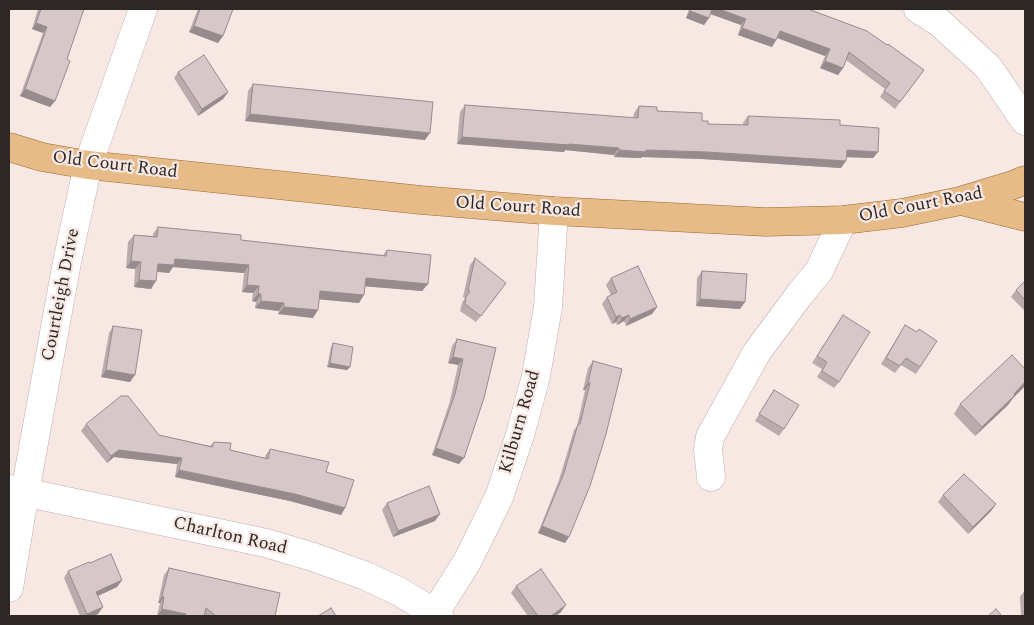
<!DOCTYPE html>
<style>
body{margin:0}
#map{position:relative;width:1034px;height:625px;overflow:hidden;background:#f8e8e3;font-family:Spectral,serif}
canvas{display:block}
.frame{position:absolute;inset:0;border:10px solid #2d2725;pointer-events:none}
</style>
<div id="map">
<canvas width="1034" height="625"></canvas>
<div class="frame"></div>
</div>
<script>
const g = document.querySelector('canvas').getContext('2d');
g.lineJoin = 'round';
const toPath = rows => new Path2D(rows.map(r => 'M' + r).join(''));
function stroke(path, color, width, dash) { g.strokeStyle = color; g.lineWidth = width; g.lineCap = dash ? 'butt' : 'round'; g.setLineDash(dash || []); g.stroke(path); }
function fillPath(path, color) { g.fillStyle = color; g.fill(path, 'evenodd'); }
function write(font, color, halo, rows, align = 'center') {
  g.font = font + ' Spectral,serif'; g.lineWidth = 4.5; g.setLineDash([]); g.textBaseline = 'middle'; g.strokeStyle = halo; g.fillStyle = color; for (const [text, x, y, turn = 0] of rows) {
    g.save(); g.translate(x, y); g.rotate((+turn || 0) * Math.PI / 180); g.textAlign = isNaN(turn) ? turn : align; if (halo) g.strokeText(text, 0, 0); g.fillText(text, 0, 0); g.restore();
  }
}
const minor = toPath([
 [918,9,940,23,988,67,1025,121],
 [711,477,708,449,710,437,757,352,800,294,819,271,843,220],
 [9,489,266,543,313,557,366,576,400,592,439,616],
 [9,588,25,492,67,262,88,165,143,9],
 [433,616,468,560,499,497,520,435,536,376,548,307,554,211]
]);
const major = toPath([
 [9,147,42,157,88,165,421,200,554,211,766,222,843,220,902,213,960,201,1013,185,1025,180],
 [961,201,1025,217]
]);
const wall = toPath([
 [38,9,84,9,67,59,55,101,50,107,20,96,43,33,32,29],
 [198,9,233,9,218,43,189,32],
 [689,9,808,9,924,70,895,109,880,97,885,89,846,60,843,68,838,75,820,68,825,56,777,38,772,47,738,35,741,25,710,14,709,18,704,25,686,18],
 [178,72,228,92,223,99,198,116,174,78],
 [253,84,425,140,245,121,248,91],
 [465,105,633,118,634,113,639,106,702,121,708,124,743,125,743,123,748,116,840,125,878,152,873,158,846,157,841,168,702,159,642,157,641,158,614,157,614,155,565,150,564,152,457,144,460,112],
 [158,227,241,240,383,255,387,250,428,284,422,291,365,286,359,303,319,299,313,318,278,314,279,311,255,308,256,302,252,301,253,293,242,292,244,273,173,267,169,273,157,272,151,289,134,287,135,269,126,268,128,242,134,235,153,236,153,234],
 [475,258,502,289,476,322,460,311,462,303,465,298,463,297,470,265],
 [702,271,740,309,696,306,697,278],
 [611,278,657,307,652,314,626,326,624,321,617,325,616,322,612,324,602,304,607,297,611,295,606,285],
 [1025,281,1025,311,1011,297,1016,290],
 [843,315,839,382,834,388,817,377,822,369,812,363],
 [905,325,917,332,937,341,916,374,901,365,895,373,881,364],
 [113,326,130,382,101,377,109,333],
 [457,339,496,348,459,464,432,455,450,401,458,365,448,363,452,346],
 [333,343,350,367,347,370,327,367,331,347],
 [593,361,565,543,538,533,559,480,574,430,577,426,585,390,583,390,588,368],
 [1025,382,1025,386,1013,398,1008,405,975,436,954,414,960,404],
 [774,390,784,429,779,436,755,421],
 [86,424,159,435,210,446,214,442,230,450,265,458,265,456,270,449,326,472,345,508,341,515,290,501,175,477,177,464,114,457,107,463,81,431],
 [943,495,996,504,991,511,968,534,938,502],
 [387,503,435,521,393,537,382,510],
 [90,563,122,580,117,587,98,596,98,614,92,616,80,616,64,578,68,571],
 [169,568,275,616,157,616,160,603,158,603,164,575],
 [516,586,561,612,556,616,528,616,511,593],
 [1025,590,1025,616,1021,616,1020,597]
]);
const shadedWall = toPath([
 [711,9,719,9,746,19,741,25,708,13],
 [690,11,709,18,704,25,686,18],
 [36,23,47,27,43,33,32,29],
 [194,26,223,36,218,43,189,32],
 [742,28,776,40,772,47,738,35],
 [780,31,830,49,825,56,775,37],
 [825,61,843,68,838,75,820,68],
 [25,89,55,101,50,107,20,96],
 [228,92,223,99,198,116,202,109],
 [250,114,430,133,425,140,245,121],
 [462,137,569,144,619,148,614,155,565,150,564,152,457,144],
 [619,150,707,152,846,161,841,168,702,159,642,157,641,158,614,157],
 [847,150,878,152,873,158,842,157],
 [175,259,249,265,244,273,173,267,169,273,153,271,158,264],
 [131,261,141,262,135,269,126,268],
 [366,278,428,284,422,291,361,286],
 [139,280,156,281,151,289,134,287],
 [247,285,259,286,253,293,242,292],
 [320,291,364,295,359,303,315,299],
 [258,294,261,294,256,302,252,301],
 [700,299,745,302,740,309,696,306],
 [261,301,284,303,279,311,255,308],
 [284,307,318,310,313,318,278,314],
 [657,307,652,314,626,326,630,319],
 [620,315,616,322,612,324,616,317],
 [629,315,624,321,617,325,622,318],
 [453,357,463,359,458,365,448,363],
 [330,363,350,367,347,370,327,367],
 [106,370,135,375,130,382,101,377],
 [1025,382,1025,386,1013,398,1008,405,975,436,982,427],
 [588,383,590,383,585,390,583,390],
 [436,448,464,458,459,464,432,455],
 [119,450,182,458,177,464,114,457,107,463,111,456],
 [179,470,295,494,345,508,341,515,290,501,175,477],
 [996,504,991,511,968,534,973,527],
 [440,514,435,521,393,537,398,531],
 [542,526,569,537,565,543,538,533],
 [122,580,117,587,91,599,96,592],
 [162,596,164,597,160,603,158,603],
 [566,605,561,612,556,616,551,616],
 [103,607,98,614,92,616,85,616,87,614],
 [162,609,186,614,185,616,157,616]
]);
const building = toPath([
 [41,9,84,9,67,59,70,61,55,101,25,89,47,27,36,23,41,9],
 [200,9,233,9,223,36,194,26,200,9],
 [691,9,712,9,709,18,690,11,691,9],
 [719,9,808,9,867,31,887,45,888,44,924,70,900,102,884,91,890,83,849,52,843,68,825,61,830,49,780,31,776,40,742,28,746,19,719,9],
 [204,55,228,92,202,109,178,72,204,55],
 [253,84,433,102,430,133,250,114,253,84],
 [465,105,638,118,639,106,657,107,657,111,702,113,702,121,708,121,708,124,748,125,748,116,840,120,840,125,879,128,878,152,847,150,846,161,707,152,646,150,646,152,619,150,619,148,569,144,569,145,462,137,465,105],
 [158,227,241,235,241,240,304,247,386,256,387,250,431,255,428,284,366,278,364,295,320,291,318,310,284,307,284,303,261,301,261,294,258,294,259,286,247,285,249,265,175,259,174,265,158,264,156,281,139,280,141,262,131,261,134,235,157,237,158,227],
 [475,258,506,283,481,316,465,304,466,297,470,291,468,290,475,258],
 [638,266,657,307,630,319,629,315,622,318,620,315,616,317,607,297,617,292,611,278,638,266],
 [702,271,747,274,745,302,700,299,702,271],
 [1025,281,1025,300,1016,290,1025,281],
 [843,315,870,332,839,382,822,371,827,362,817,356,843,315],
 [905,325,917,332,919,329,937,341,920,367,906,358,900,366,886,358,905,325],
 [113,326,142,330,135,375,106,370,113,326],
 [457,339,496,348,484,398,464,458,436,448,455,394,463,359,453,357,457,339],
 [333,343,353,347,350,367,330,363,333,343],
 [1012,355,1025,369,1025,382,1014,394,1015,395,982,427,960,404,1012,355],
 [593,361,622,369,606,434,590,486,569,537,542,526,564,473,578,424,580,424,590,383,588,383,593,361],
 [774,390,799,405,784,429,759,414,774,390],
 [121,396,128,396,159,435,212,447,214,442,231,443,230,450,268,459,270,449,320,460,329,462,326,472,354,480,345,508,295,494,179,470,182,458,119,450,111,456,86,424,121,396],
 [964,474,996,504,973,527,943,495,964,474],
 [429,486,440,514,398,531,387,503,429,486],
 [111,554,122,580,96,592,103,607,87,614,68,571,89,562,90,563,111,554],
 [169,568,280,593,275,616,216,616,206,608,204,616,186,616,186,614,162,609,164,597,162,596,169,568],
 [541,569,566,605,551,616,538,616,516,586,541,569],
 [331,608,336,616,318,616,331,608],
 [996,609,1002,616,988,616,996,609]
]);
const streetNames = [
 ["Old Court Road",115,166,7],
 ["Old Court Road",921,206,-11],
 ["Old Court Road",518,208,4],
 ["Courtleigh Drive",62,295,-79],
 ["Kilburn Road",521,422,-74],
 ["Charlton Road",230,537,13]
];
stroke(minor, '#beafaa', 29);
stroke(major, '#9a6931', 29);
stroke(minor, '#fff', 28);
stroke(major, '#e6bb88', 28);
fillPath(wall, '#baabad');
fillPath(shadedWall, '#978b8d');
fillPath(building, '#d8c7c9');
stroke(building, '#978b8d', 1);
write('18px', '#2d2725', '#f8e8e3', streetNames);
</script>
